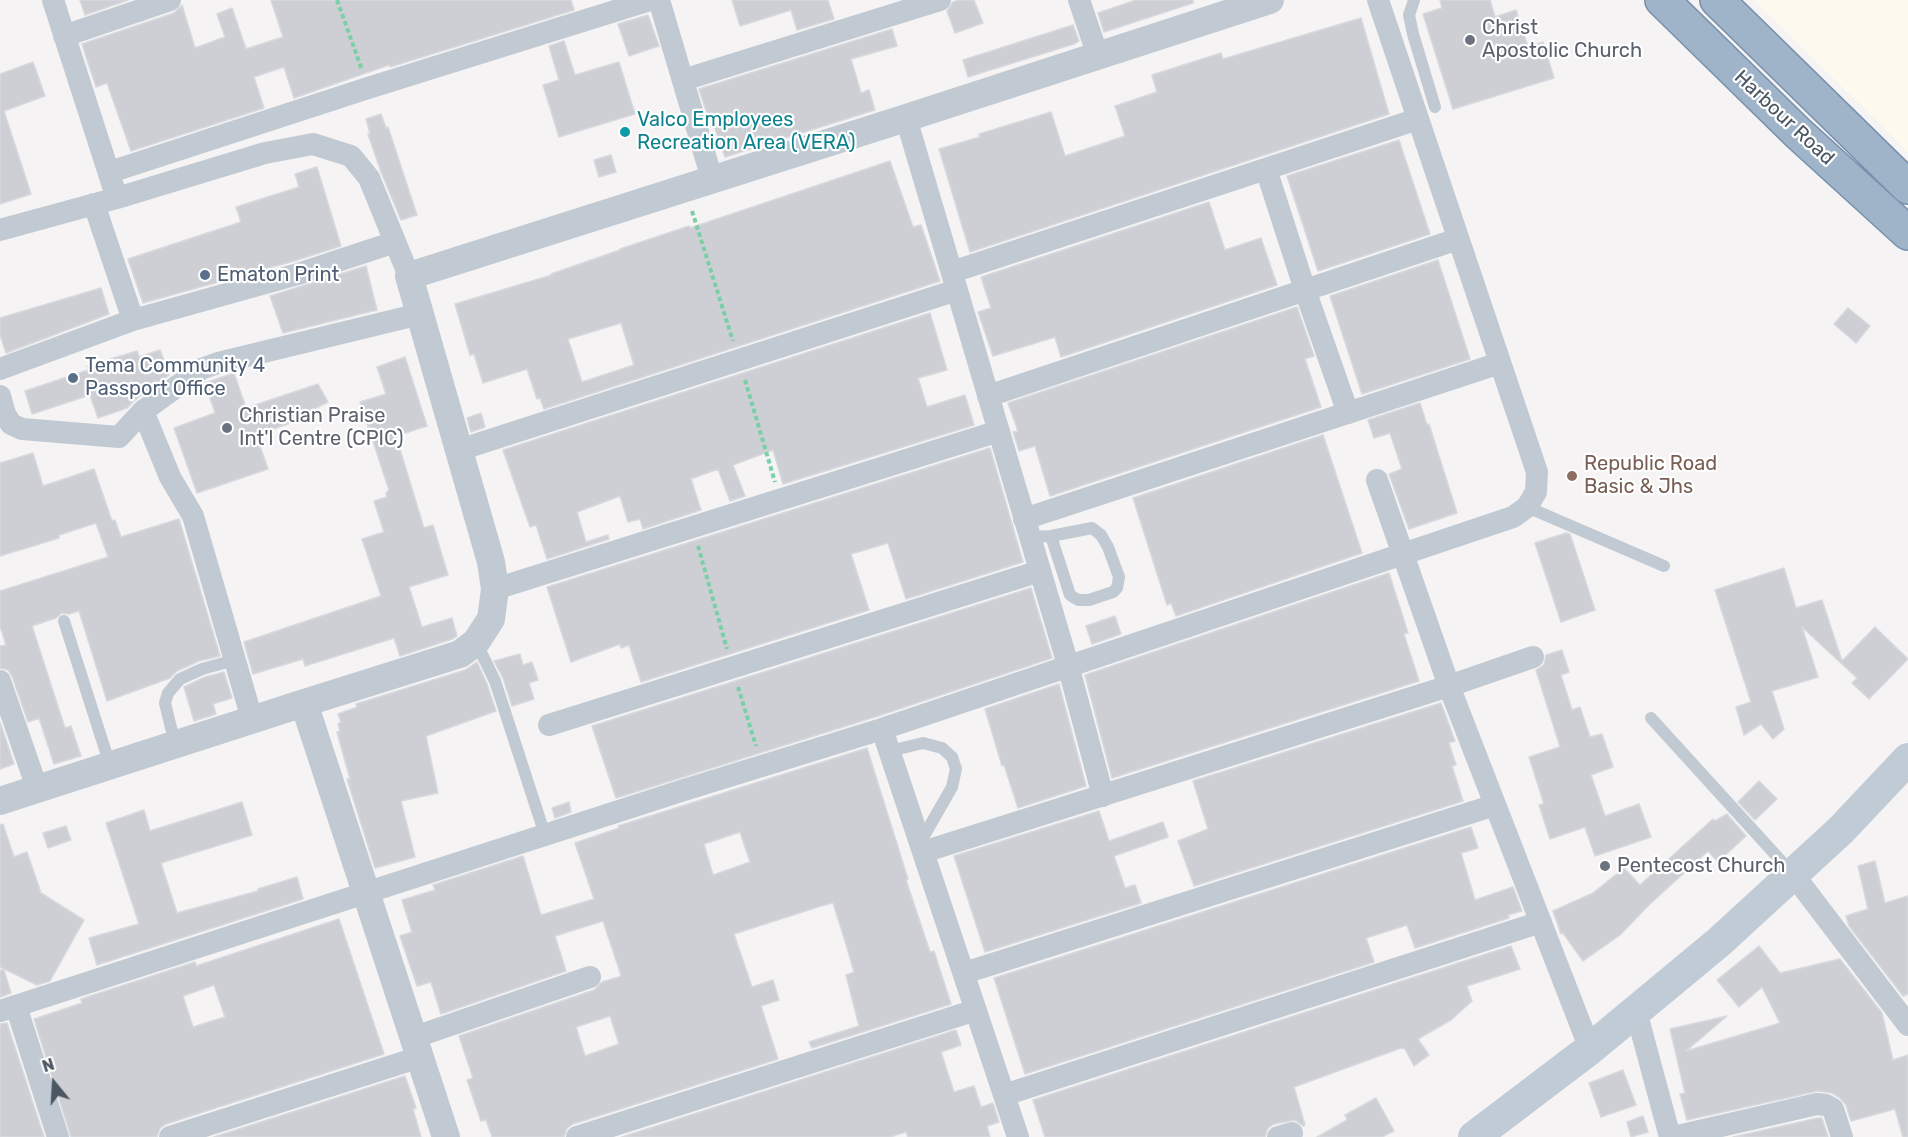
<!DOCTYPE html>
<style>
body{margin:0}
#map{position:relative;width:1908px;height:1137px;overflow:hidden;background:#f5f3f3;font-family:Rubik,sans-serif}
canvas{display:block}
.north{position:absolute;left:24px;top:1053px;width:60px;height:60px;-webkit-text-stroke:4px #fff;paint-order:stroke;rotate:342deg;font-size:16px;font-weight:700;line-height:24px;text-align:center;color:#4a5661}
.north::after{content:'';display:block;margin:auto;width:21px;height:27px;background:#4a5661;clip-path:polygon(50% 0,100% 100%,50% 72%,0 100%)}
</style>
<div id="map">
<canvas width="1908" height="1137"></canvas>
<div class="north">N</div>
</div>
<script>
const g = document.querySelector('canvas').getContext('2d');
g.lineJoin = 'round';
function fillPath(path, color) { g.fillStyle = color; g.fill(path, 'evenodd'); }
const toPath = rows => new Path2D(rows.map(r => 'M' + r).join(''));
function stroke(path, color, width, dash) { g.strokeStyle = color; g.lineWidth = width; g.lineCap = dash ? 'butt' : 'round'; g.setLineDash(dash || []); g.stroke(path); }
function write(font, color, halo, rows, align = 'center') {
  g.font = font + ' Rubik,sans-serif'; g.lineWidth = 4.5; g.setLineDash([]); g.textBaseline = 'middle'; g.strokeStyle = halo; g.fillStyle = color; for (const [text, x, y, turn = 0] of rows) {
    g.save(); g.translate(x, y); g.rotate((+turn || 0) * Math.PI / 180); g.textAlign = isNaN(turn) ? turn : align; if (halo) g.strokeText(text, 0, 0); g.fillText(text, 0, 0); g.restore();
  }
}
const commercial = toPath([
 [1753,0,1908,0,1908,153,1880,124]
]);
const building = toPath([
 [80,0,128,0,85,15,80,0],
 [271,0,571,0,574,10,390,67,389,65,294,98,284,67,254,77,264,108,131,151,107,83,96,87,82,44,174,13,182,5,195,48,225,37,217,14,232,8,246,49,283,37,271,0],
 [732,0,828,0,834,19,797,30,791,10,740,26,732,0],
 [959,0,974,0,983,23,955,33,947,11,953,2,959,0],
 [1136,0,1193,0,1193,3,1104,32,1098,13,1136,0],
 [1440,0,1490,0,1495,17,1516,10,1528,47,1543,42,1554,78,1453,109,1423,14,1442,8,1440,0],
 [648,15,659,46,629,56,618,24,648,15],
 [1361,18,1389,114,970,252,939,149,980,137,979,134,1051,112,1065,156,1125,136,1115,106,1157,92,1152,75,1221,53,1223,59,1361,18],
 [1073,25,1079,41,1074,44,968,77,963,60,1073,25],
 [892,29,897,46,851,59,861,93,869,90,875,110,725,157,714,126,711,127,699,89,892,29],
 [564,41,575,75,619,62,635,114,559,137,543,85,559,80,549,46,564,41],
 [33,62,45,96,4,111,31,194,0,204,0,74,33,62],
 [381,114,386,128,388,127,417,215,401,220,381,172,368,134,370,133,366,119,381,114],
 [1399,140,1430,234,1318,271,1287,176,1399,140],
 [611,155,616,172,599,177,594,160,611,155],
 [890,161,913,227,921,225,940,281,544,409,540,398,537,399,527,369,483,383,474,354,470,355,455,304,552,275,551,274,620,250,620,249,689,226,690,228,890,161],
 [621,323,634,365,582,382,568,339,621,323],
 [317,167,341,246,294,261,143,303,128,259,241,222,236,207,299,187,295,174,317,167],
 [1209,202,1225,250,1261,238,1277,285,1061,357,1055,337,993,356,978,312,991,308,981,277,1209,202],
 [1438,260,1470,359,1362,394,1330,296,1438,260],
 [366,266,377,310,283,333,270,296,366,266],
 [101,288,109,314,6,353,0,335,0,318,101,288],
 [1297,307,1314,356,1305,359,1321,407,1050,496,1035,446,1019,451,1013,432,1018,431,1008,403,1297,307],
 [1848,308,1870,326,1856,343,1834,324,1848,308],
 [930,313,947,370,918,378,927,407,965,395,974,425,783,484,773,450,733,465,745,496,730,501,718,469,691,479,701,510,643,529,640,519,628,522,620,496,577,512,586,542,608,535,609,539,547,559,536,525,530,527,503,450,930,313],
 [160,350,169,375,135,400,127,408,98,418,90,395,32,414,25,391,88,370,87,366,137,351,139,357,160,350],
 [405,357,427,426,396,436,424,528,433,525,448,575,409,587,422,627,452,618,457,636,452,639,400,656,394,638,305,666,303,659,253,674,244,642,381,596,362,539,384,532,374,501,387,497,386,493,389,490,360,402,386,394,377,367,405,357],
 [234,373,246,408,318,384,328,402,298,417,299,420,256,435,268,469,197,493,174,428,215,413,205,383,234,373],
 [1420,403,1427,425,1429,424,1457,513,1409,529,1389,474,1402,469,1390,433,1374,438,1368,420,1420,403],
 [481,413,485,427,471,432,467,418,481,413],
 [1323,435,1362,553,1176,616,1171,603,1167,605,1133,498,1323,435],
 [990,448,1023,562,906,599,888,543,851,554,869,610,641,682,629,645,621,648,620,644,571,662,547,587,990,448],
 [33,453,43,486,94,469,112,521,115,520,121,537,179,519,220,656,199,661,177,671,170,678,107,701,79,611,69,614,62,613,56,618,32,626,65,728,71,726,81,756,54,764,39,718,28,722,12,676,8,670,0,668,0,646,6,645,0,626,0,591,108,557,96,523,59,535,59,538,0,556,0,463,33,453],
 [1566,533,1570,534,1595,610,1561,622,1535,543,1566,533],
 [1784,568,1796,608,1822,600,1842,661,1875,627,1908,659,1869,699,1852,683,1857,678,1802,627,1818,677,1772,691,1784,729,1773,739,1761,724,1744,735,1736,707,1751,702,1715,590,1784,568],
 [1389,573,1408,633,1404,634,1419,681,1112,778,1085,675,1389,573],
 [1031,588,1052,658,878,716,616,798,592,726,1031,588],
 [1115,616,1121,634,1092,644,1086,626,1115,616],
 [1562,650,1569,672,1561,675,1572,710,1580,707,1590,737,1602,734,1613,767,1591,775,1605,816,1639,804,1651,837,1595,856,1585,827,1550,839,1539,805,1544,804,1529,757,1560,747,1536,670,1544,665,1546,655,1562,650],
 [520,654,523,665,532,662,538,680,529,683,534,699,512,706,503,678,494,661,520,654],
 [477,662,487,684,496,711,426,736,438,793,401,801,415,857,375,868,347,779,350,779,337,732,340,731,338,724,341,722,338,714,357,707,356,704,465,670,477,662],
 [224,672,232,698,213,704,216,714,194,721,184,687,205,677,224,672],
 [1059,684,1086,786,1018,808,1004,765,1002,766,985,709,1059,684],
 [1441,703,1455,741,1449,743,1456,765,1452,766,1463,801,1194,886,1178,841,1208,829,1193,781,1441,703],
 [0,722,14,764,0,769,0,722],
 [867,748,908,879,906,880,930,952,934,951,951,1004,812,1048,809,1042,859,1026,846,975,854,972,845,941,833,903,821,906,734,934,752,987,773,980,779,1000,761,1006,778,1059,573,1124,567,1128,564,1137,492,1137,486,1120,481,1121,467,1080,473,1078,459,1036,594,990,602,982,619,977,621,975,603,921,555,936,566,971,441,1014,431,982,417,986,400,936,412,932,402,900,435,890,433,885,523,856,541,915,594,899,575,843,619,828,618,826,867,748],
 [740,832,750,862,713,875,704,844,740,832],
 [610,1016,619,1044,585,1056,576,1027,610,1016],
 [1759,781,1777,799,1755,820,1738,802,1759,781],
 [242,802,252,835,161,863,177,913,258,891,258,889,297,877,303,899,97,965,89,938,139,924,106,823,144,810,150,831,242,802],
 [569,802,571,812,555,818,552,808,569,802],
 [1099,811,1109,841,1163,822,1168,837,1114,856,1125,888,1135,885,1141,903,985,952,954,856,1099,811],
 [1727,814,1746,836,1718,862,1708,851,1649,905,1620,935,1583,961,1563,933,1561,934,1553,911,1593,893,1624,868,1640,885,1713,819,1715,821,1727,814],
 [3,824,14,857,27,852,41,893,84,920,50,981,37,985,0,967,0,825,3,824],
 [66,826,71,840,48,848,43,833,66,826],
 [1471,827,1478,848,1461,853,1475,900,1513,887,1522,911,1508,915,1509,918,1415,948,1407,925,1366,938,1374,962,1025,1074,994,978,1471,827],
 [1875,861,1885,903,1908,896,1908,994,1903,996,1849,926,1846,916,1868,909,1858,866,1875,861],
 [339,919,384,1054,166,1124,160,1128,157,1137,71,1137,34,1019,82,1003,81,999,195,962,196,966,202,964,339,919],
 [214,985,225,1017,193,1027,183,996,214,985],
 [1511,946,1520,969,1467,986,1472,1001,1451,1020,1418,1039,1429,1055,1414,1066,1405,1049,1401,1048,1294,1087,1305,1125,1303,1126,1295,1120,1274,1124,1268,1128,1265,1137,1045,1137,1033,1100,1511,946],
 [1759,946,1780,973,1840,959,1882,1013,1893,1060,1908,1055,1908,1137,1903,1137,1895,1109,1851,1121,1846,1105,1840,1098,1832,1093,1818,1091,1687,1120,1680,1094,1685,1093,1670,1029,1727,1016,1686,1051,1780,1023,1762,987,1739,1007,1717,980,1759,946],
 [0,970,4,970,11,993,0,997,0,970],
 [7,1023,44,1137,0,1137,0,1024,7,1023],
 [956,1030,961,1045,941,1052,954,1092,974,1086,981,1107,993,1103,999,1122,987,1126,990,1137,908,1137,906,1132,890,1137,622,1137,956,1030],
 [1623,1070,1636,1105,1601,1117,1589,1083,1623,1070],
 [405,1076,416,1108,413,1109,421,1137,214,1137,405,1076],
 [1376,1098,1394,1131,1382,1137,1317,1137,1347,1120,1345,1115,1376,1098],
 [1643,1116,1648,1132,1631,1137,1627,1122,1643,1116],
 [1818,1118,1822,1118,1828,1137,1733,1137,1818,1118]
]);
const path = toPath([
 [337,0,362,70],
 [692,211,733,341],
 [745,380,775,482],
 [698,546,727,649],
 [738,687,756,746]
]);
const service = toPath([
 [1414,0,1409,15,1413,34,1435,107],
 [1527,507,1664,566],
 [1030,537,1051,536,1092,528,1101,535,1108,547,1119,577,1117,588,1113,592,1089,600,1078,600,1070,595,1051,536],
 [64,621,110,765],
 [476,642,495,681,545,835],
 [1651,718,1793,874],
 [175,744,165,703,168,693,180,679,202,669,235,660],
 [890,751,923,743,942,748,952,757,956,769,952,787,920,843]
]);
const minor = toPath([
 [53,0,113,186],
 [659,0,712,179],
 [1079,0,1098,56],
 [64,36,170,0],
 [683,80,940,0],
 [906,118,1068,665,1103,796],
 [1266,169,1305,290,1348,413],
 [110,172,368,88,650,0],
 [94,204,133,320,298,274,395,242],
 [0,230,117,198,265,153,313,144,351,156,369,178,409,276],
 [952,272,1418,119],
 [0,369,133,320],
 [0,396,5,414,11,424,22,429,119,437,143,411,201,369,218,363,420,314],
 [988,396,1458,239],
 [143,411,170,477,193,516,252,719],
 [459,450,957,290],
 [1377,480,1449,686,1590,1049],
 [1024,519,1500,363],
 [495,589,999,431],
 [0,681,37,788],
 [549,725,1040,571],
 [882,729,1018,1137],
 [923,852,1449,686,1533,657],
 [1793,874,1908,1025],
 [964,973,1495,805],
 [16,1006,58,1137],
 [0,1011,684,790,882,729,1513,517,1527,507,1536,492,1537,472,1378,0],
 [1636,1011,1670,1137],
 [415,1037,590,977],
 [1004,1095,1541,922],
 [170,1137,420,1057],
 [577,1137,976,1010],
 [1278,1137,1292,1133],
 [1673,1137,1817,1104,1826,1105,1833,1109,1842,1137]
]);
const tertiary = toPath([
 [304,703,460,654,476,642,491,619,495,589,491,562,409,276,906,118,1270,0],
 [0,801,304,703,446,1137]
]);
const secondary = toPath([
 [1474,1137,1590,1049,1719,942,1841,830,1908,759]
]);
const trunk = toPath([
 [1662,0,1798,133,1908,233],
 [1717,0,1908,187]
]);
const markers = [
 [1470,40,6,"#6b7280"],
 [625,132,6,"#0f9aa8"],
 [205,275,6,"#5c6f8a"],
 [73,378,6,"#5c6f8a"],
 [227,428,6,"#6b7280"],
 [1572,476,6,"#8d6e63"],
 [1605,866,6,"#6b7280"]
];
const worshipNames = [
 ["Christ",1482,28],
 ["Apostolic Church",1482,51],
 ["Christian Praise",239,416],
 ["Int'l Centre (CPIC)",239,439],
 ["Pentecost Church",1617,866]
];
const streetNames = [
 ["Harbour Road",1784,118,43]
];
const cultureNames = [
 ["Valco Employees",637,120],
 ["Recreation Area (VERA)",637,143]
];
const serviceNames = [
 ["Ematon Print",217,275],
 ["Tema Community 4",85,366],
 ["Passport Office",85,389]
];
const educationNames = [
 ["Republic Road",1584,464],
 ["Basic & Jhs",1584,487]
];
fillPath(commercial, '#fdf9ef');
fillPath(building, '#cdcfd5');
stroke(building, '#d7d9de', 1.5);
stroke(trunk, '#7690ad', 36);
stroke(path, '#7ad0a6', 4, [4.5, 3]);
stroke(service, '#c1cad2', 12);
stroke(minor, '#c1cad2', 22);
stroke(tertiary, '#c1cad2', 28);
stroke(secondary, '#c1cbd6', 32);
stroke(trunk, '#9fb4c9', 33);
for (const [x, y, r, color] of markers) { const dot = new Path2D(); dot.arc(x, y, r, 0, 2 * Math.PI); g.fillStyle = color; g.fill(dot); stroke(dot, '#fff', 2); }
write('20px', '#5b616d', '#fff', worshipNames, 'left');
write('20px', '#4a5661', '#fff', streetNames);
write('20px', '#0d838f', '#fff', cultureNames, 'left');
write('20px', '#4e5e75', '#fff', serviceNames, 'left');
write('20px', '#785e54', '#fff', educationNames, 'left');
</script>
